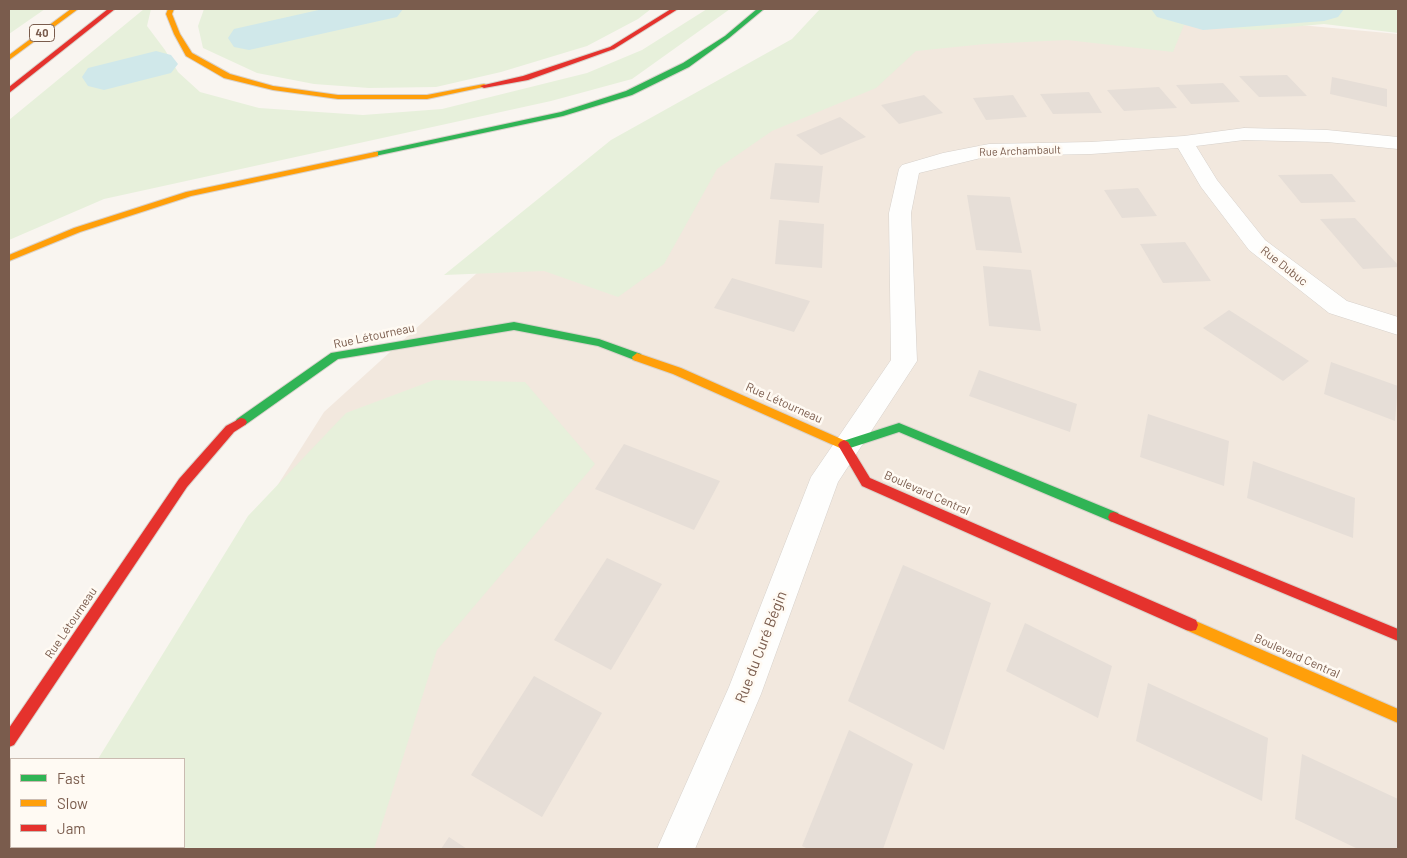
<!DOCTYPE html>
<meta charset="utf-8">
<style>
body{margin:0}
#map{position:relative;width:1407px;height:858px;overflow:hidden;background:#f9f5f0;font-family:Barlow,sans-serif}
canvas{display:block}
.frame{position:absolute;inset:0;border:10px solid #7a5c4d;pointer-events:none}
.legend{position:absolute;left:10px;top:758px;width:175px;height:90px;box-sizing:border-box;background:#fffaf3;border:1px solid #cabbb1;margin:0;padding:6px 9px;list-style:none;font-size:15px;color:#7a5c4d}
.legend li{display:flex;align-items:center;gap:10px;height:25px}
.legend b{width:25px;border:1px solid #cabbb1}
</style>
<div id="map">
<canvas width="1407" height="858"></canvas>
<div class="frame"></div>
<ul class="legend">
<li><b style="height:6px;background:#30b455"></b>Fast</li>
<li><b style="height:6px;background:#ff9f0a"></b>Slow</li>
<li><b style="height:6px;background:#e5322d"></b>Jam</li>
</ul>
</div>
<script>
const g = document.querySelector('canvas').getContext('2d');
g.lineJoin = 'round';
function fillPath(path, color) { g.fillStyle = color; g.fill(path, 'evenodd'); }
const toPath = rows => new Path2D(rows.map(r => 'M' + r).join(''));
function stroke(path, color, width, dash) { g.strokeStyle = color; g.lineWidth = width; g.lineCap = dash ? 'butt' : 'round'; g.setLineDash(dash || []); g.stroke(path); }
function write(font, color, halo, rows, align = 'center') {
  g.font = font + ' Barlow,sans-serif'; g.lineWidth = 5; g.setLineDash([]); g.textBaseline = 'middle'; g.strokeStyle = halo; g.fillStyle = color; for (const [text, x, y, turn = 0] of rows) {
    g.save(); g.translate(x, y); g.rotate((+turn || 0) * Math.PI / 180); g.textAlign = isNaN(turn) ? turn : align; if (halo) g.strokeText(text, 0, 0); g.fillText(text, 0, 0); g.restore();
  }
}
const residential = toPath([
 [1124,9,1398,34,1398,849,47,849,49,847,184,847,184,759,104,759,324,412,575,184,851,33]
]);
const green = toPath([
 [9,9,45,9,9,34],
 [144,9,151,9,147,26,165,50,178,72,200,92,259,108,363,115,442,109,587,73,642,50,707,9,730,9,632,79,551,101,104,199,9,240,9,120],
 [204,9,651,9,638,19,587,46,501,72,436,87,369,88,314,84,257,73,203,48,198,26],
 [820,9,1398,9,1398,33,1324,24,1257,30,1184,25,1173,52,1067,40,985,44,916,51,876,88,772,131,717,169,664,264,618,297,544,271,444,275,611,140,792,39],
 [434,380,525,382,595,464,437,650,374,849,42,849,44,847,184,847,184,759,98,759,248,516,346,413]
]);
const river = toPath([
 [323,9,403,9,397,17,249,50,234,47,228,38,234,29,323,9],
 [1151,9,1344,9,1338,17,1324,21,1203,30,1157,17,1151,9],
 [156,51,171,55,178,64,171,73,104,90,88,86,82,77,88,68,156,51]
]);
const building = toPath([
 [1287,75,1307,96,1259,97,1239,76],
 [1332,77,1387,89,1387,107,1330,94],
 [1223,83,1240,102,1191,104,1176,85],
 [1159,87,1177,108,1124,111,1107,90],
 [1089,92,1102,113,1053,114,1040,94],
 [924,95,943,113,899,124,881,105],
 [1013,95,1027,117,986,120,973,98],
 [840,117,866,137,821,155,796,135],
 [775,163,823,166,819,203,770,199],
 [1332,174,1356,202,1301,203,1278,175],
 [1138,188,1157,216,1122,218,1104,190],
 [967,195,1010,197,1022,253,976,250],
 [1355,218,1398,265,1398,267,1363,269,1320,219],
 [779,220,824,224,822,268,775,264],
 [1185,242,1211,281,1163,283,1140,244],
 [983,266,1031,270,1041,331,989,326],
 [732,278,810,301,794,332,714,308],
 [1229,310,1309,361,1283,381,1203,328],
 [1331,362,1398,386,1395,421,1324,394],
 [979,370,1077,404,1070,432,969,396],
 [1148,414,1229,441,1224,486,1140,457],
 [624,444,720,481,694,530,595,489],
 [1253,461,1355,498,1353,538,1247,498],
 [607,558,662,584,611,670,554,640],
 [903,565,991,603,944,750,848,701],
 [1025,623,1112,666,1098,718,1006,671],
 [534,676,602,713,542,817,471,775],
 [1148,683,1268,738,1262,801,1136,741],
 [849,730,913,764,883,849,808,849,802,846],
 [1302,754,1398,799,1398,849,1358,849,1295,819],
 [449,837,467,849,441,849]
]);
const street = toPath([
 [1244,128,1327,130,1398,137,1398,149,1327,142,1244,140,1196,146,1217,180,1265,240,1347,301,1398,317,1398,335,1329,313,1249,250,1201,187,1178,148,1091,154,989,156,919,173,911,213,917,361,838,482,761,694,695,849,657,849,729,687,811,477,891,360,889,213,899,169,902,165,943,153,989,144,1091,142,1184,136,1244,128]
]);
const fast = toPath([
 [757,9,764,9,729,38,689,67,632,95,563,116,375,156,371,154,375,152,561,112,626,91,683,63,725,36,757,9],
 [514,322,599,339,641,354,642,357,637,361,598,346,514,330,338,359,245,425,237,425,235,422,237,419,331,353,514,322],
 [899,423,1118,513,1120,517,1118,521,1114,522,1110,521,899,432,844,450,840,448,838,445,840,442,899,423]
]);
const slow = toPath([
 [71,9,78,9,9,60,9,55,71,9],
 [168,9,174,9,172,14,180,34,192,53,230,74,273,86,338,95,427,95,484,84,488,86,427,99,338,99,273,90,224,78,186,56,174,34,166,14,168,9],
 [375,152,378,152,378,156,191,196,80,232,9,261,9,255,74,228,186,192,375,152],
 [637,353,681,368,848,442,850,445,848,448,844,450,840,448,673,374,633,360,632,357,637,353],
 [1191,619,1398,709,1398,723,1186,630,1184,625,1186,620,1191,619]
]);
const jam = toPath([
 [108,9,115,9,9,93,9,87,108,9],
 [671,9,678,9,614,49,528,80,484,88,480,86,523,76,610,47,671,9],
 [241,418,245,419,247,422,245,425,234,432,187,487,14,745,9,747,9,728,179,479,226,426,241,418],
 [844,440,848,442,870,478,1196,620,1198,625,1196,630,1191,631,1186,630,862,486,838,445,840,442,844,440],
 [1114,512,1398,629,1398,641,1110,521,1108,517,1110,513,1114,512]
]);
const shields = [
 [42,33,25]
];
const shieldNames = [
 ["40",42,33]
];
const farStreetnames = [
 ["Rue Archambault",1020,151,-2]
];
const streetNames = [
 ["Rue Dubuc",1284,266,38],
 ["Rue Létourneau",374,336,-12],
 ["Rue Létourneau",784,403,24],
 ["Boulevard Central",927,493,24],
 ["Rue Létourneau",71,623,-56],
 ["Boulevard Central",1297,656,24]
];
const nearStreetnames = [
 ["Rue du Curé Bégin",761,647,-69]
];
fillPath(residential, '#f2e8de');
fillPath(green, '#e7f0db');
fillPath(river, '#d0e8ea');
fillPath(building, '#e6ded7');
stroke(street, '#d7d1cb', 1);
stroke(fast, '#d9d2cb', 2);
stroke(slow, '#d9d2cb', 2);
stroke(jam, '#d9d2cb', 2);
fillPath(street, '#fefefd');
fillPath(fast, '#30b455');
fillPath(slow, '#ff9f0a');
fillPath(jam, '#e5322d');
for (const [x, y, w] of shields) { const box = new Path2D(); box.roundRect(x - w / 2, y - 8.5, w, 17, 4); g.fillStyle = '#fffaf3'; g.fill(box); stroke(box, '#7a5c4d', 1); }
write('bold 11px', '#7a5c4d', null, shieldNames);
write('11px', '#7a5c4d', '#fffaf3', farStreetnames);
write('12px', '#7a5c4d', '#fffaf3', streetNames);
write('15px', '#7a5c4d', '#fffaf3', nearStreetnames);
</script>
